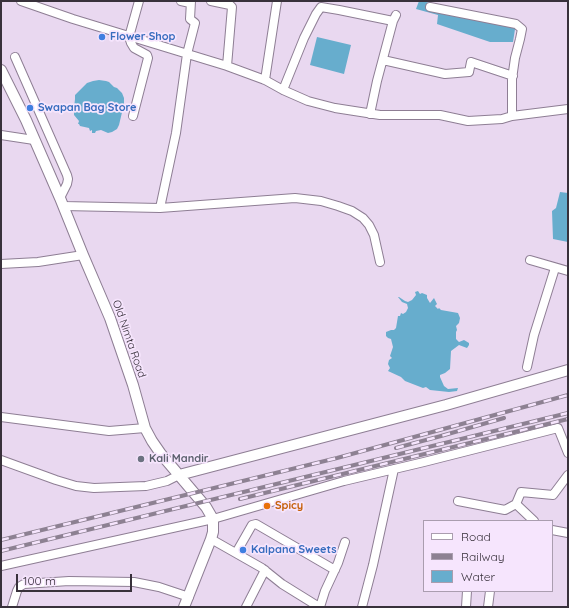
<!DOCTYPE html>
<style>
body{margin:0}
#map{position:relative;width:569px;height:608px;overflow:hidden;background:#e9d8f0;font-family:Quicksand,sans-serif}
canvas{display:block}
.frame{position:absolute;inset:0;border:2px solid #38313b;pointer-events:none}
.legend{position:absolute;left:423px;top:520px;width:130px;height:72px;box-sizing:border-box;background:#f6e5fd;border:1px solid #aa9daf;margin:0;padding:5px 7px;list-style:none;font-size:12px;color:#38313b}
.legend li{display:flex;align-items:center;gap:8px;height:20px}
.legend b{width:20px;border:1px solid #aa9daf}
.scale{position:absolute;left:16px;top:574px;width:116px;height:18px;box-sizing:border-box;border:2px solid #38313b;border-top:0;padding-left:5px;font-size:12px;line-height:14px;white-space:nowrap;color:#38313b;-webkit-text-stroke:3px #f6e5fd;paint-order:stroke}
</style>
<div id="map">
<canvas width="569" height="608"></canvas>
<div class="frame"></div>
<ul class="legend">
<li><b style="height:5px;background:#fff"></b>Road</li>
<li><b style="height:5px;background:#8d8192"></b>Railway</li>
<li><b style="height:11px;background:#67adcd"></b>Water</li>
</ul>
<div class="scale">100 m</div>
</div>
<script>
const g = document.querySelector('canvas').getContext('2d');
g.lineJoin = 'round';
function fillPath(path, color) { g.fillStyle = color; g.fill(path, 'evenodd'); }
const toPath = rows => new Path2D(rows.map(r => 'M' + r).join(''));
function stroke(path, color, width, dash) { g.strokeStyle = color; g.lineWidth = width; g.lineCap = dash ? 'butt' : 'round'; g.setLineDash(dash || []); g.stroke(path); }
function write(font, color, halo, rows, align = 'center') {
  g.font = font + ' Quicksand,sans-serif'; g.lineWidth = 3.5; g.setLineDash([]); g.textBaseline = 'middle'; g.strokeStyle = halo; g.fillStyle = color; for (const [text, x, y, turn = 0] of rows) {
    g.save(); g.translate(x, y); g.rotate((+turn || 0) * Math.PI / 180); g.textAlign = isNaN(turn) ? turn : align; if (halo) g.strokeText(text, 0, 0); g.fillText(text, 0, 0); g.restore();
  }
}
const water = toPath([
 [419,1,422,1,516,23,513,42,490,42,437,24,438,15,416,9],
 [317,37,351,45,344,74,310,65],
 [99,80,106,81,109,82,114,87,117,88,122,93,124,98,124,104,119,125,117,129,112,132,108,133,101,130,96,131,95,133,92,133,92,130,90,131,89,128,80,126,79,124,78,124,79,121,74,115,74,108,75,99,75,95,87,83,93,81],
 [560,192,568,193,568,242,553,239,552,211,556,208],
 [418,291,420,294,422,293,427,295,427,298,430,303,434,298,437,304,435,306,438,309,439,308,441,310,458,313,460,318,459,323,456,326,457,330,456,332,456,339,459,342,464,340,469,343,469,345,467,348,459,345,451,351,450,369,445,373,440,375,440,377,444,386,448,389,458,388,457,391,449,392,430,390,426,387,423,388,405,381,401,377,388,371,390,368,388,364,389,360,392,358,390,356,393,347,391,339,388,338,386,336,386,332,391,330,394,330,396,328,398,316,400,316,401,313,403,314,406,312,408,308,407,304,402,302,398,297,399,297,405,301,408,302,412,300,416,295,415,292]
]);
const minor = toPath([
 [21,1,73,19,227,66,265,80,283,90,308,101,335,108,380,115,440,115,468,121,502,119,512,116,568,109],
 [181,1,190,3],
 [211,1,230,5,232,7,227,66],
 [430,7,516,24,522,29,520,39,515,58,512,79,512,116],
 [15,57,67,175,68,179,67,184,60,198],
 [383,60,445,74,469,72,471,62,513,76],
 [265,80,277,1],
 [283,90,304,38,316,14,321,7,339,10,393,21],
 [370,114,377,81,393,21,396,15],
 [133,116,148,58,147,55,134,48,131,43,129,37,139,1],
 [1,135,34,140],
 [63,206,160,208,295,198,321,201,338,206,352,211,363,218,369,225,374,235,380,262],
 [160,208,176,133,187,54,195,23,190,19,191,1],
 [530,260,568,271],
 [1,264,38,262,83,255],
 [527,367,534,335,555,268],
 [1,417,78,427,109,431,145,428],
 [1,460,56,480,76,486,94,488,146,486,167,481,179,475],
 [458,501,505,510,516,504,534,521],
 [516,504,521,492,553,495,568,475],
 [552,530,568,533],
 [211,539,262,568,282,584,319,607],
 [236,553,252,525,256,524,335,570],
 [1,566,213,519,344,481,424,462,558,428,568,453],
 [12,607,17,591,19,587,24,584,69,581,134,582,159,587,189,597],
 [246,607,265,570],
 [320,607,325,591,338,563,345,542],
 [362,607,373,565,394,469],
 [466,607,467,591],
 [488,607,490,591]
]);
const tertiary = toPath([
 [1,70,26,120,60,198,83,255,110,318,133,385,145,428,152,441,161,454,206,507,213,519,213,532,211,539,184,607],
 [179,475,446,405,568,370]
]);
const rail = toPath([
 [396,448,441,436,504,418],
 [240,499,568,419],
 [1,540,337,458,568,395],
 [1,551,568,413]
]);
const markers = [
 [102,37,4,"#3f7fe0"],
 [30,108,4,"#3f7fe0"],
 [141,459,4,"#6b7280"],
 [267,506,4,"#e8710a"],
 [243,550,4,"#3f7fe0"]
];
const shopNames = [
 ["Flower Shop",110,37],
 ["Swapan Bag Store",38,108],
 ["Kalpana Sweets",251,550]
];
const streetNames = [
 ["Old Nimta Road",129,339,71]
];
const worshipNames = [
 ["Kali Mandir",149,459]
];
const foodNames = [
 ["Spicy",275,506]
];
fillPath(water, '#67adcd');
stroke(minor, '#8e7e94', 10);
stroke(tertiary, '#8e7e94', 12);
stroke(minor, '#fff', 8);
stroke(tertiary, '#fff', 10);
stroke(rail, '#8d8192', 4);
stroke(rail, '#f6e5fd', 2.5, [8]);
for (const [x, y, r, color] of markers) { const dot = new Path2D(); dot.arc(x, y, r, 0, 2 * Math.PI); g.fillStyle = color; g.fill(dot); stroke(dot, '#f6e5fd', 1.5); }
write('bold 11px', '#366cbe', '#f6e5fd', shopNames, 'left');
write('11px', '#38313b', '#f6e5fd', streetNames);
write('bold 11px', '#5b616d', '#f6e5fd', worshipNames, 'left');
write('bold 11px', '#c56008', '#f6e5fd', foodNames, 'left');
</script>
